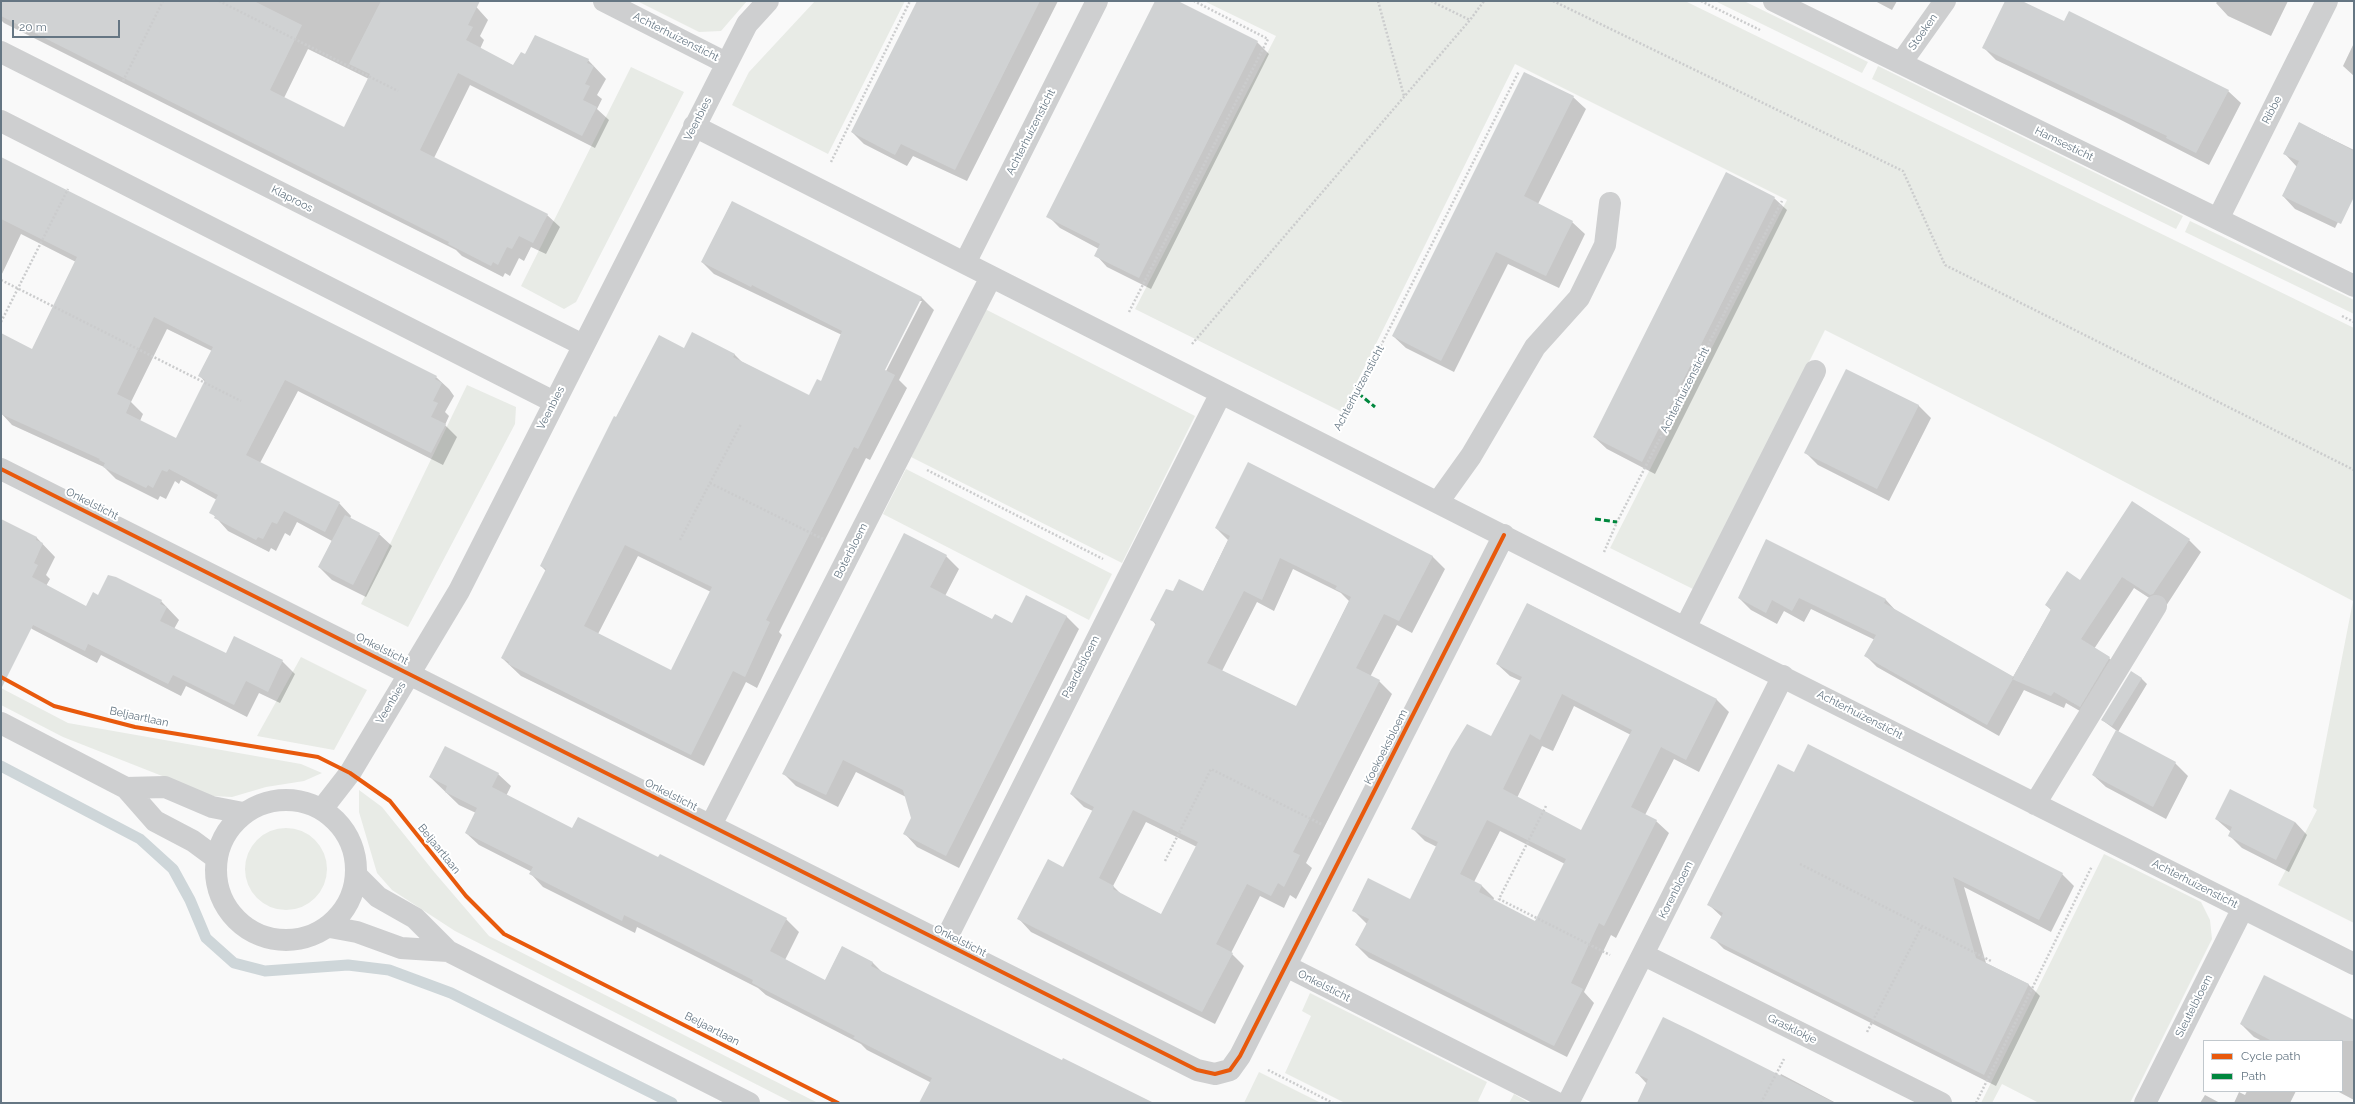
<!DOCTYPE html>
<style>
body{margin:0}
#map{position:relative;width:2355px;height:1104px;overflow:hidden;background:#f9f9f9;font-family:Raleway,sans-serif}
canvas{display:block}
.frame{position:absolute;inset:0;border:2px solid #657683;pointer-events:none}
.legend{position:absolute;left:2203px;top:1040px;width:140px;height:52px;box-sizing:border-box;background:#fff;border:1px solid #c1c8cd;margin:0;padding:5px 7px;list-style:none;font-size:12px;color:#657683}
.legend li{display:flex;align-items:center;gap:8px;height:20px}
.legend b{width:20px;border:1px solid #c1c8cd}
.scale{position:absolute;left:12px;top:20px;width:108px;height:18px;box-sizing:border-box;border:2px solid #657683;border-top:0;padding-left:5px;font-size:12px;line-height:14px;white-space:nowrap;color:#657683;-webkit-text-stroke:3px #fff;paint-order:stroke}
</style>
<div id="map">
<canvas width="2355" height="1104"></canvas>
<div class="frame"></div>
<ul class="legend">
<li><b style="height:5px;background:#e8590c"></b>Cycle path</li>
<li><b style="height:5px;background:#00873e"></b>Path</li>
</ul>
<div class="scale">20 m</div>
</div>
<script>
const g = document.querySelector('canvas').getContext('2d');
g.lineJoin = 'round';
function fillPath(path, color) { g.fillStyle = color; g.fill(path, 'evenodd'); }
const toPath = rows => new Path2D(rows.map(r => 'M' + r).join(''));
function stroke(path, color, width, dash) { g.strokeStyle = color; g.lineWidth = width; g.lineCap = dash ? 'butt' : 'round'; g.setLineDash(dash || []); g.stroke(path); }
function write(font, color, halo, rows, align = 'center') {
  g.font = font + ' Raleway,sans-serif'; g.lineWidth = 4; g.setLineDash([]); g.textBaseline = 'middle'; g.strokeStyle = halo; g.fillStyle = color; for (const [text, x, y, turn = 0] of rows) {
    g.save(); g.translate(x, y); g.rotate((+turn || 0) * Math.PI / 180); g.textAlign = isNaN(turn) ? turn : align; if (halo) g.strokeText(text, 0, 0); g.fillText(text, 0, 0); g.restore();
  }
}
const green = toPath([
 [637,1,747,1,721,31,699,32],
 [815,1,905,1,828,154,732,105,749,72],
 [1204,1,1685,1,2354,328,2354,923,2278,885,2317,810,2313,807,2353,601,2052,444,1825,330,1695,590,1610,548,1787,200,1515,64,1342,412,1135,309,1276,36],
 [1715,1,1744,1,1868,62,1862,73],
 [1878,66,2183,216,2176,229,1872,79],
 [631,67,684,92,576,302,564,309,521,286],
 [2190,221,2354,300,2354,314,2185,232],
 [985,309,1195,416,1122,563,911,457],
 [467,385,516,407,515,424,408,627,361,604],
 [906,469,1112,574,1089,620,883,514],
 [301,657,367,690,334,750,257,736],
 [1,688,68,723,301,764,322,773,304,781,266,787,232,797,213,796,63,737,1,705],
 [359,790,382,807,435,873,489,936,818,1103,793,1103,455,931,392,890,377,873,359,812],
 '245 869a41 41 0 1 1 82 0a41 41 0 1 1-82 0Z',
 [2104,854,2201,902,2210,920,2212,939,2130,1103,2039,1103,2002,1084,1992,1103,1981,1103],
 [1310,993,1487,1082,1478,1101,1483,1103,1345,1103,1285,1073,1311,1016,1302,1011],
 [1259,1072,1321,1103,1244,1103],
 [1514,1094,1529,1103,1509,1103]
]);
const shadow = toPath([
 [1,1,471,1,488,20,480,36,484,40,480,49,514,66,526,56,588,60,606,79,597,95,602,99,597,109,609,120,595,148,470,85,434,158,547,215,560,227,546,254,531,247,524,261,519,258,510,276,505,273,503,277,462,256,456,250,4,23,1,20],
 [308,49,369,79,344,129,284,98],
 [918,1,1058,1,967,181,913,156,907,166,864,144,852,132],
 [1156,1,1171,1,1257,42,1269,54,1151,289,1107,267,1096,255,1099,249,1060,228,1048,216],
 [1875,1,1897,1,1892,10],
 [2006,1,2020,1,2065,23,2228,91,2241,103,2209,165,2117,118,1996,60,1984,48],
 [2218,1,2288,1,2271,36,2228,16,2216,3],
 [2354,43,2354,76,2343,66],
 [1573,97,1586,109,1538,204,1572,222,1585,234,1559,288,1508,264,1454,372,1406,348,1393,336],
 [2299,123,2354,150,2354,190,2335,228,2295,209,2283,196,2297,167,2284,153],
 [1,158,436,377,449,389,454,396,445,412,449,416,445,425,457,437,443,465,298,391,260,463,339,503,351,516,350,519,379,534,392,546,366,597,332,580,319,567,332,541,297,522,290,536,285,533,276,551,271,548,269,552,228,531,211,512,217,500,181,480,179,484,175,481,166,499,160,496,158,500,116,479,104,467,12,425,1,413,1,334,33,351,76,262,21,234,1,276],
 [167,329,212,351,200,376,205,382,176,439,140,421,143,414,131,402],
 [1774,198,1787,210,1655,474,1607,449,1594,437],
 [732,202,922,298,934,310,899,380,907,388,870,460,866,458,779,632,782,635,757,688,746,682,704,766,521,676,502,658,546,571,541,566,616,419,684,349,734,354,742,362,809,396,822,382,842,335,714,274,702,262],
 [919,301,922,301,884,375,882,374],
 [638,556,711,592,671,672,598,634],
 [1918,405,1931,418,1889,501,1818,465,1806,453],
 [1,520,37,538,55,557,46,575,50,579,46,586,86,607,99,596,161,601,179,620,174,629,226,654,282,661,295,674,280,703,259,693,247,717,186,686,181,696,101,655,97,663,32,629,19,616,1,605],
 [1216,528,1432,556,1445,569,1412,633,1397,625,1370,677,1379,681,1392,694,1306,863,1312,868,1296,899,1290,895,1284,908,1260,896,1231,953,1244,966,1215,1024,1031,932,1019,919,1063,869,1093,811,1084,807,1071,794,1156,625,1152,620,1173,593,1203,592,1228,540],
 [1293,569,1341,593,1349,601,1297,707,1222,671,1257,602,1274,611],
 [1146,822,1197,847,1162,915,1121,894,1113,886],
 [2189,540,2201,552,2166,606,2163,607,2134,588,2094,649,2109,658,2122,670,2092,718,2066,703,2064,708,2024,690,1999,736,1877,667,1866,656,1875,640,1811,609,1804,622,1784,611,1777,624,1751,610,1739,598,1766,541,1886,600,1897,612,2013,677,2051,610,2046,605,2080,581],
 [946,556,959,569,945,596,993,620,1012,624,1066,616,1079,629,959,868,917,847,905,834,912,819,906,797,856,772,838,807,796,786,783,773],
 [1528,604,1717,700,1729,712,1699,772,1674,759,1645,815,1656,821,1669,833,1616,938,1611,935,1584,992,1594,1003,1567,1057,1369,958,1356,945,1367,924,1353,910,1411,900,1437,847,1425,841,1413,829,1492,737,1521,681,1510,676,1497,664],
 [1574,706,1631,735,1581,832,1517,798,1542,746,1553,751],
 [1500,831,1565,864,1535,922,1493,901,1494,898,1482,886,1474,882],
 [2141,678,2147,684,2118,732,2175,763,2188,776,2166,819,2106,787,2093,775,2117,731,2102,720],
 [498,774,511,786,506,796,573,830,659,858,786,919,799,932,785,960,825,981,842,947,873,963,882,972,1135,1103,971,1103,867,1050,861,1044,766,995,758,988,693,955,637,927,635,933,543,887,531,874,532,872,479,845,466,833,476,813,459,805,430,777],
 [1794,774,2062,874,2074,886,2051,932,1964,887,1986,963,2028,984,2040,996,1996,1086,1724,949,1712,937,1722,917,1709,905],
 [2216,819,2295,822,2307,835,2289,872,2242,848,2229,835,2231,832],
 [2354,1021,2354,1100,2337,1091,2342,1091,2342,1041,2262,1041,2254,1037,2241,1024],
 [1636,1072,1780,1076,1781,1074,1836,1103,1638,1103,1647,1084],
 [2247,1091,2296,1091,2290,1103,2234,1103,2239,1092,2245,1095],
 [2205,1095,2220,1103,2200,1103]
]);
const stream = toPath([
 [1,766,140,839,173,869,190,900,206,938,234,963,265,971,348,965,389,970,451,993,672,1103]
]);
const building = toPath([
 [1,1,254,1,302,25,270,90,344,127,370,74,349,64,381,1,480,1,468,25,473,27,466,40,513,65,521,52,525,54,535,35,589,59,587,63,594,66,585,84,590,86,583,100,597,107,582,136,458,73,420,150,548,214,533,243,519,236,512,249,507,247,498,265,493,262,491,266,448,244,449,242,1,16],
 [917,1,1040,1,955,170,901,144,895,155,851,132],
 [1155,1,1178,1,1258,41,1139,278,1094,256,1100,244,1046,217],
 [2005,1,2022,1,2064,21,2069,11,2229,90,2196,153,2166,138,2167,136,1982,48],
 [1524,72,1574,96,1524,196,1573,221,1546,276,1496,252,1441,361,1392,336],
 [2299,122,2354,151,2354,197,2341,224,2282,196,2299,161,2283,154],
 [1,157,437,376,435,379,442,383,433,401,438,403,431,417,446,424,431,453,285,380,246,455,340,502,325,532,284,511,277,524,272,522,263,539,258,537,256,540,214,518,215,516,209,513,218,495,169,469,167,472,162,470,153,488,148,485,146,488,103,467,105,463,99,460,100,459,1,414,1,333,32,349,77,257,1,219],
 [154,317,213,347,198,376,205,380,176,438,126,413,131,401,117,394],
 [1726,172,1775,197,1642,462,1593,437],
 [732,201,922,297,885,370,895,375,858,449,854,447,766,620,770,622,745,677,733,671,691,755,508,664,509,662,501,658,546,569,540,566,573,498,614,416,616,417,659,335,684,348,692,332,735,354,733,357,809,395,817,379,821,381,842,331,752,285,751,287,701,262],
 [625,545,712,587,671,670,584,626],
 [1846,369,1919,405,1877,489,1804,453],
 [1248,462,1433,556,1399,621,1384,614,1356,668,1380,680,1293,852,1300,855,1284,887,1278,883,1271,896,1247,884,1216,944,1233,953,1202,1012,1017,919,1048,859,1063,867,1094,807,1070,794,1156,623,1150,620,1166,589,1173,591,1179,579,1203,591,1230,536,1215,528],
 [1280,558,1337,586,1335,589,1351,597,1296,706,1207,663,1244,591,1262,600],
 [1133,810,1198,842,1161,914,1113,889,1114,886,1099,878],
 [2132,501,2190,539,2153,594,2150,595,2122,577,2081,639,2110,657,2080,707,2054,692,2051,696,2012,679,2051,609,2045,605,2067,571,2080,580],
 [345,515,380,533,353,585,318,567],
 [1,519,37,537,36,540,43,543,34,563,38,565,32,577,86,606,93,592,98,595,108,575,116,577,162,600,160,604,167,607,160,621,226,653,234,636,283,660,268,692,246,681,234,705,173,675,168,684,88,644,85,651,33,625,1,689],
 [904,533,947,555,930,587,992,619,995,614,1012,623,1026,595,1067,616,946,856,903,834,911,818,903,790,843,760,826,795,782,774],
 [1766,539,1886,599,1884,603,2014,677,1987,725,1864,656,1876,635,1799,598,1792,611,1772,600,1766,613,1738,598],
 [1527,603,1717,699,1686,760,1661,747,1631,807,1657,820,1604,926,1599,923,1571,983,1583,989,1554,1046,1355,945,1369,919,1352,911,1368,878,1410,899,1438,842,1411,829,1451,750,1467,724,1491,736,1522,677,1496,664],
 [1562,694,1632,730,1581,830,1503,789,1530,734,1540,740],
 [1487,820,1566,859,1535,921,1479,892,1482,885,1460,874],
 [2131,671,2142,678,2112,726,2101,720],
 [2116,730,2176,762,2153,807,2092,775],
 [1808,744,2063,873,2039,920,1953,877,1976,958,2029,984,1984,1075,1710,938,1723,913,1707,905,1778,764,1794,772],
 [445,746,499,773,492,787,572,828,578,817,658,857,660,854,787,918,770,951,825,980,842,946,873,962,871,966,1062,1060,1063,1058,1154,1103,919,1103,932,1078,853,1038,855,1036,752,983,753,980,679,942,624,915,622,921,529,874,533,867,465,833,477,808,445,792,447,786,429,777],
 [2230,789,2295,822,2276,860,2228,836,2232,827,2215,819],
 [2264,975,2354,1020,2354,1041,2272,1041,2240,1024],
 [1663,1017,1692,1031,1835,1103,1637,1103,1648,1079,1635,1073]
]);
const path = toPath([
 [219,1,398,91],
 [1378,1,1404,96],
 [1431,1,1470,20],
 [1553,1,1903,171,1945,265,2354,470],
 [1701,1,1760,30],
 [123,81,163,1],
 [831,162,910,1],
 [1,280,241,401],
 [1129,312,1268,39,1194,1],
 [2342,316,2354,322],
 [1,322,68,189],
 [1192,344,1470,20,1484,1],
 [1343,421,1519,71],
 [927,470,1103,559],
 [710,483,823,539],
 [680,540,741,424],
 [1604,552,1617,522,1782,201],
 [1546,806,1499,899,1610,955],
 [1165,861,1211,769,1323,825],
 [1800,864,1991,961],
 [1867,1032,1922,926],
 [1268,1070,1333,1103],
 [1761,1103,1784,1059],
 [1976,1103,2092,866]
]);
const minor = toPath([
 [604,1,726,63],
 [1774,1,2354,286],
 [1,52,583,345],
 [1901,63,1945,1],
 [1,121,554,402],
 [694,126,1685,628,2354,964],
 [2218,219,2327,1],
 [965,263,1097,1],
 [1,469,1197,1070,1215,1074,1230,1070,1240,1056,1504,535],
 [1438,502,1471,456,1535,347,1579,298,1605,245,1610,203],
 [1685,628,1815,371],
 [2035,804,2156,606],
 [322,809,350,773,459,591,747,24,768,1],
 [711,825,991,277],
 [944,943,1221,393],
 [1644,955,1941,1103],
 [1286,966,1557,1103],
 [1568,1103,1783,676],
 [2145,1103,2243,908]
]);
const tertiary = toPath([
 [1,723,126,788,155,821,193,841,216,858],
 [126,788,165,787,212,807,243,813],
 '216 870a70 70 0 1 1 140 0a70 70 0 1 1-140 0Z',
 [357,876,378,897,415,918,448,951,749,1103],
 [330,927,357,932,401,948,448,951]
]);
const quiet = toPath([
 [1358,393,1375,407],
 [1595,519,1617,522]
]);
const cycleway = toPath([
 [1,469,1197,1070,1215,1074,1230,1070,1240,1056,1504,535],
 [1,677,54,706,135,727,318,757,350,773,390,801,466,896,504,934,838,1103]
]);
const streetNames = [
 ["Stoeken",1923,32,-55],
 ["Achterhuizensticht",676,37,27],
 ["Ribbe",2272,110,-63],
 ["Veenbies",698,119,-63],
 ["Achterhuizensticht",1031,132,-63],
 ["Hamsesticht",2064,144,26],
 ["Klaproos",292,199,27],
 ["Achterhuizensticht",1359,388,-62],
 ["Achterhuizensticht",1685,390,-63],
 ["Veenbies",551,408,-63],
 ["Onkelsticht",92,504,27],
 ["Boterbloem",851,551,-63],
 ["Onkelsticht",382,649,27],
 ["Paardebloem",1081,667,-63],
 ["Veenbies",391,703,-59],
 ["Achterhuizensticht",1860,715,27],
 ["Beljaartlaan",139,717,12],
 ["Koekoeksbloem",1386,747,-63],
 ["Onkelsticht",671,795,27],
 ["Beljaartlaan",439,849,51],
 ["Achterhuizensticht",2195,884,27],
 ["Korenbloem",1676,890,-63],
 ["Onkelsticht",960,941,27],
 ["Onkelsticht",1324,986,27],
 ["Sleutelbloem",2194,1006,-63],
 ["Beljaartlaan",712,1029,27],
 ["Grasklokje",1792,1029,26]
];
fillPath(green, '#e8ebe6');
fillPath(shadow, '#0003');
stroke(stream, '#ced6d9', 11);
fillPath(building, '#d0d2d3');
stroke(path, '#cbcccd', 2.5, [2, 2]);
stroke(minor, '#cecfd0', 22);
stroke(tertiary, '#cecfd0', 22);
stroke(quiet, '#00873e', 3, [6, 3]);
stroke(cycleway, '#e8590c', 4);
write('11px', '#657683', '#fff', streetNames);
</script>
